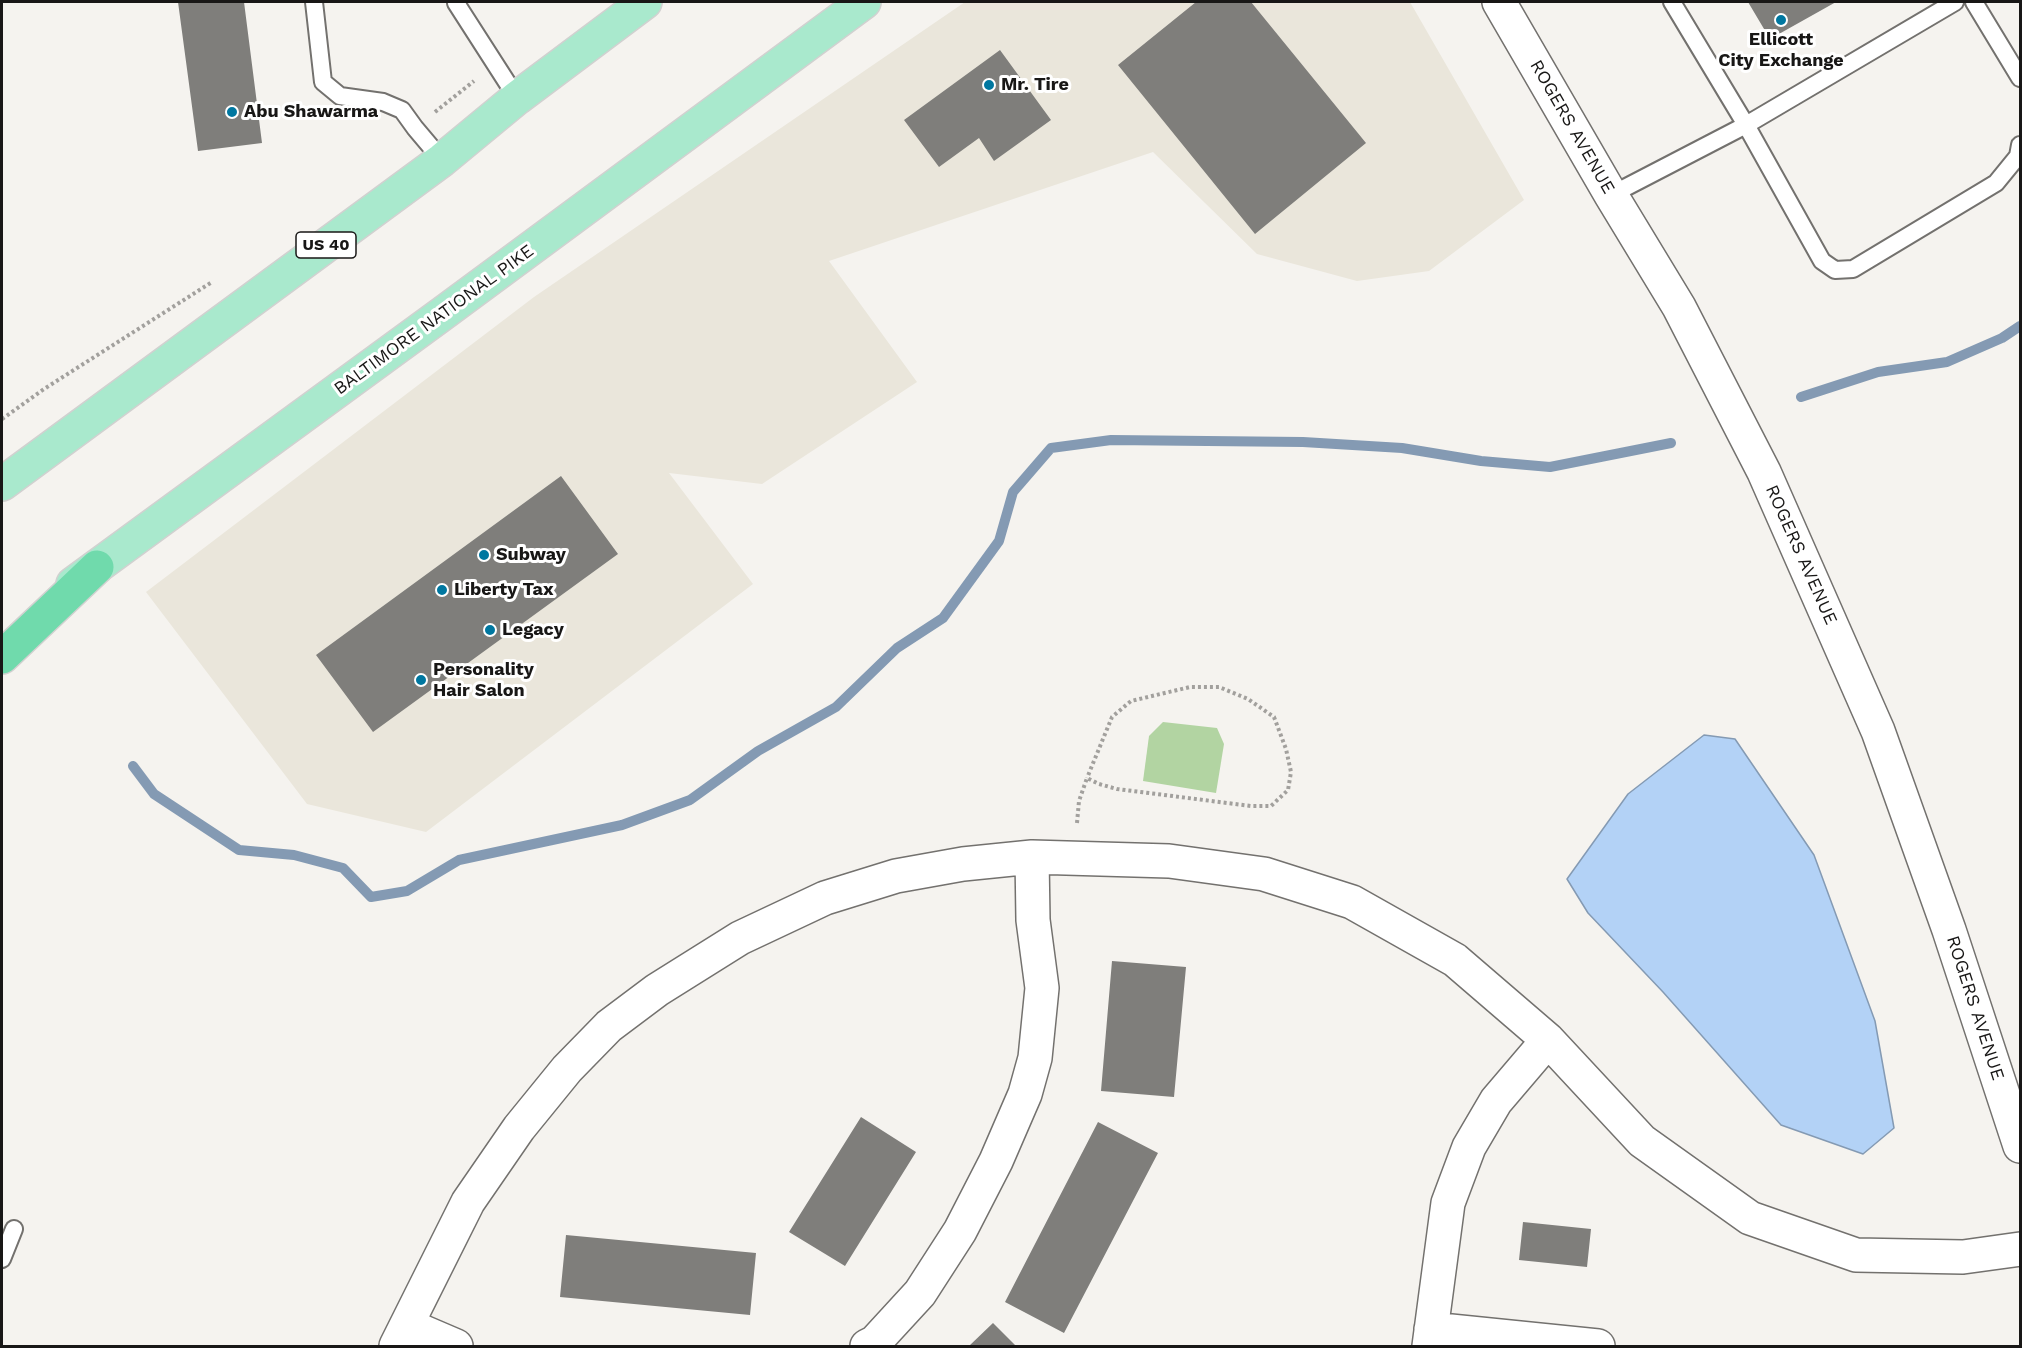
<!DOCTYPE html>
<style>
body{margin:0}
#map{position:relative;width:2022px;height:1348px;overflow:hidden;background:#f5f3ef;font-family:"Work Sans",sans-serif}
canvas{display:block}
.frame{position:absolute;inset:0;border:3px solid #181716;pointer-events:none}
</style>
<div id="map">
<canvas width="2022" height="1348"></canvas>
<div class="frame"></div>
</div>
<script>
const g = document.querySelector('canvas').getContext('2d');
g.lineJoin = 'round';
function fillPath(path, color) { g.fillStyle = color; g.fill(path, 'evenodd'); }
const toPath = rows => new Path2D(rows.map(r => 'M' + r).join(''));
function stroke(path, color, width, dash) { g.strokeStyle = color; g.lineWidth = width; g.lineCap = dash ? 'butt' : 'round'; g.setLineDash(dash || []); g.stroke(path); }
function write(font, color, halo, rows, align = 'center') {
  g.font = font + ' "Work Sans",sans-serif'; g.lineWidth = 6; g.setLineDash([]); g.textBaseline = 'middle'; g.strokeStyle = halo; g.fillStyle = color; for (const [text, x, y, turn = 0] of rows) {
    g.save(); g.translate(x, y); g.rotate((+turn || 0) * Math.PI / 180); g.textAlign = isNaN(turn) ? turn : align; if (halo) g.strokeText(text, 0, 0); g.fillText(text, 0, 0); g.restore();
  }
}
const built = toPath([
 [965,2,1410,2,1524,200,1429,271,1357,281,1257,254,1153,152,829,261,917,382,762,484,669,473,753,584,426,832,307,804,146,592,534,297]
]);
const green = toPath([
 [1163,722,1217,728,1224,744,1216,793,1143,781,1149,736]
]);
const water = toPath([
 [1704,735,1735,739,1814,855,1875,1021,1894,1128,1863,1154,1781,1125,1663,992,1588,913,1567,879,1628,794,1704,735]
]);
const stream = toPath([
 [1801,397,1878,372,1947,362,2002,338,2020,326],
 [133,766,154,794,239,850,294,855,343,868,371,897,407,891,459,860,622,825,690,800,758,751,836,707,897,648,943,618,999,541,1013,492,1051,448,1111,440,1303,442,1402,448,1481,461,1550,467,1671,443]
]);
const building = toPath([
 [178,2,244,2,262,143,198,151],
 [1196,2,1251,2,1366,143,1255,234,1118,65],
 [1748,2,1836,2,1770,39],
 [1000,50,1051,120,994,161,979,138,939,167,904,120],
 [561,476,618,554,373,732,316,655],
 [1112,961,1186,967,1174,1097,1101,1091],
 [861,1117,916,1152,845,1266,789,1232],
 [1098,1122,1158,1153,1064,1333,1005,1302],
 [1523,1222,1591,1229,1587,1267,1519,1260],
 [566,1235,756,1253,750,1315,560,1297],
 [993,1323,1016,1346,969,1346]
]);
const path = toPath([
 [435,112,474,81],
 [2,419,44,389,212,282],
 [1077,823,1079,801,1087,778,1099,784,1117,789,1251,806,1271,806,1288,790,1291,772,1286,749,1274,717,1248,699,1219,687,1190,687,1131,701,1112,717,1087,778]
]);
const lane = toPath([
 [314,2,323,82,340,96,383,102,402,110,415,128,442,160],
 [458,2,456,3,517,98],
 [1672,2,1746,125,1822,261,1835,270,1853,269,1996,183,2018,156,2020,145],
 [1974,2,2020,78],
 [1611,195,1746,125,1955,2],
 [2,1259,14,1229]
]);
const street = toPath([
 [407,1325,456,1346],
 [1431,1329,1598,1346],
 [396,1346,468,1202,519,1128,567,1069,609,1026,657,990,740,938,825,898,896,876,963,864,1032,857,1169,861,1264,874,1352,902,1455,960,1548,1040,1642,1141,1750,1218,1856,1255,1963,1257,2020,1249],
 [867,1346,875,1342,920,1293,960,1231,996,1161,1025,1094,1035,1058,1042,988,1033,920,1032,857],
 [1429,1346,1448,1203,1469,1147,1496,1101,1548,1040]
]);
const secondary = toPath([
 [1499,2,1611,195,1679,307,1764,472,1878,731,1949,930,2020,1146]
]);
const primary = toPath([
 [2,484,442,160,517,98,645,2],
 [73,584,442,314,864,2]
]);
const highway = toPath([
 [2,657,97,567]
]);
const markers = [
 [1781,20,6,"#0077a0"],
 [989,85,6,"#0077a0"],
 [232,112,6,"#0077a0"],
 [484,555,6,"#0077a0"],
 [442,590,6,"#0077a0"],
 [490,630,6,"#0077a0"],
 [421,680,6,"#0077a0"]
];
const shields = [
 [326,245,60]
];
const shieldNames = [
 ["US 40",326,245]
];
const poiNames = [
 ["Ellicott",1781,40,"center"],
 ["City Exchange",1781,61,"center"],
 ["Mr. Tire",1001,85],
 ["Abu Shawarma",244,112],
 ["Subway",496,555],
 ["Liberty Tax",454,590],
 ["Legacy",502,630],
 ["Personality",433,670],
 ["Hair Salon",433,691]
];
const streetNames = [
 ["ROGERS AVENUE",1572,127,60],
 ["BALTIMORE NATIONAL PIKE",434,320,-36],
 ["ROGERS AVENUE",1801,555,66],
 ["ROGERS AVENUE",1975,1008,72]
];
fillPath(built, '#eae6db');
fillPath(green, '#b2d4a2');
fillPath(water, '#b3d2f6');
stroke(water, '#849ab3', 1.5);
stroke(stream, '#849ab3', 10);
fillPath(building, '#7f7e7b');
stroke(lane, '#73716e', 20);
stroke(street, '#73716e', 36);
stroke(secondary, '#73716e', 36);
stroke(primary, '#d1d1d0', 36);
stroke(highway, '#d1d1d0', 36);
stroke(path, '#a2a09d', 4, [3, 3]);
stroke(lane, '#fff', 16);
stroke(street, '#fff', 33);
stroke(secondary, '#fff', 33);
stroke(primary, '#a9e9cd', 33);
stroke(highway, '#70daac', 33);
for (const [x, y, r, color] of markers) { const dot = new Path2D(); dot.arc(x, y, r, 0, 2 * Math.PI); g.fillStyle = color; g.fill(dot); stroke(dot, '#fff', 2); }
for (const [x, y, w] of shields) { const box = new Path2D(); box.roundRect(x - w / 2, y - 13, w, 26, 4.5); g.fillStyle = '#fff'; g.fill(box); stroke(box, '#181716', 1.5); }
write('bold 16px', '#181716', null, shieldNames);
write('bold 18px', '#181716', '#fff', poiNames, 'left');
write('18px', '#181716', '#fff', streetNames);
</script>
